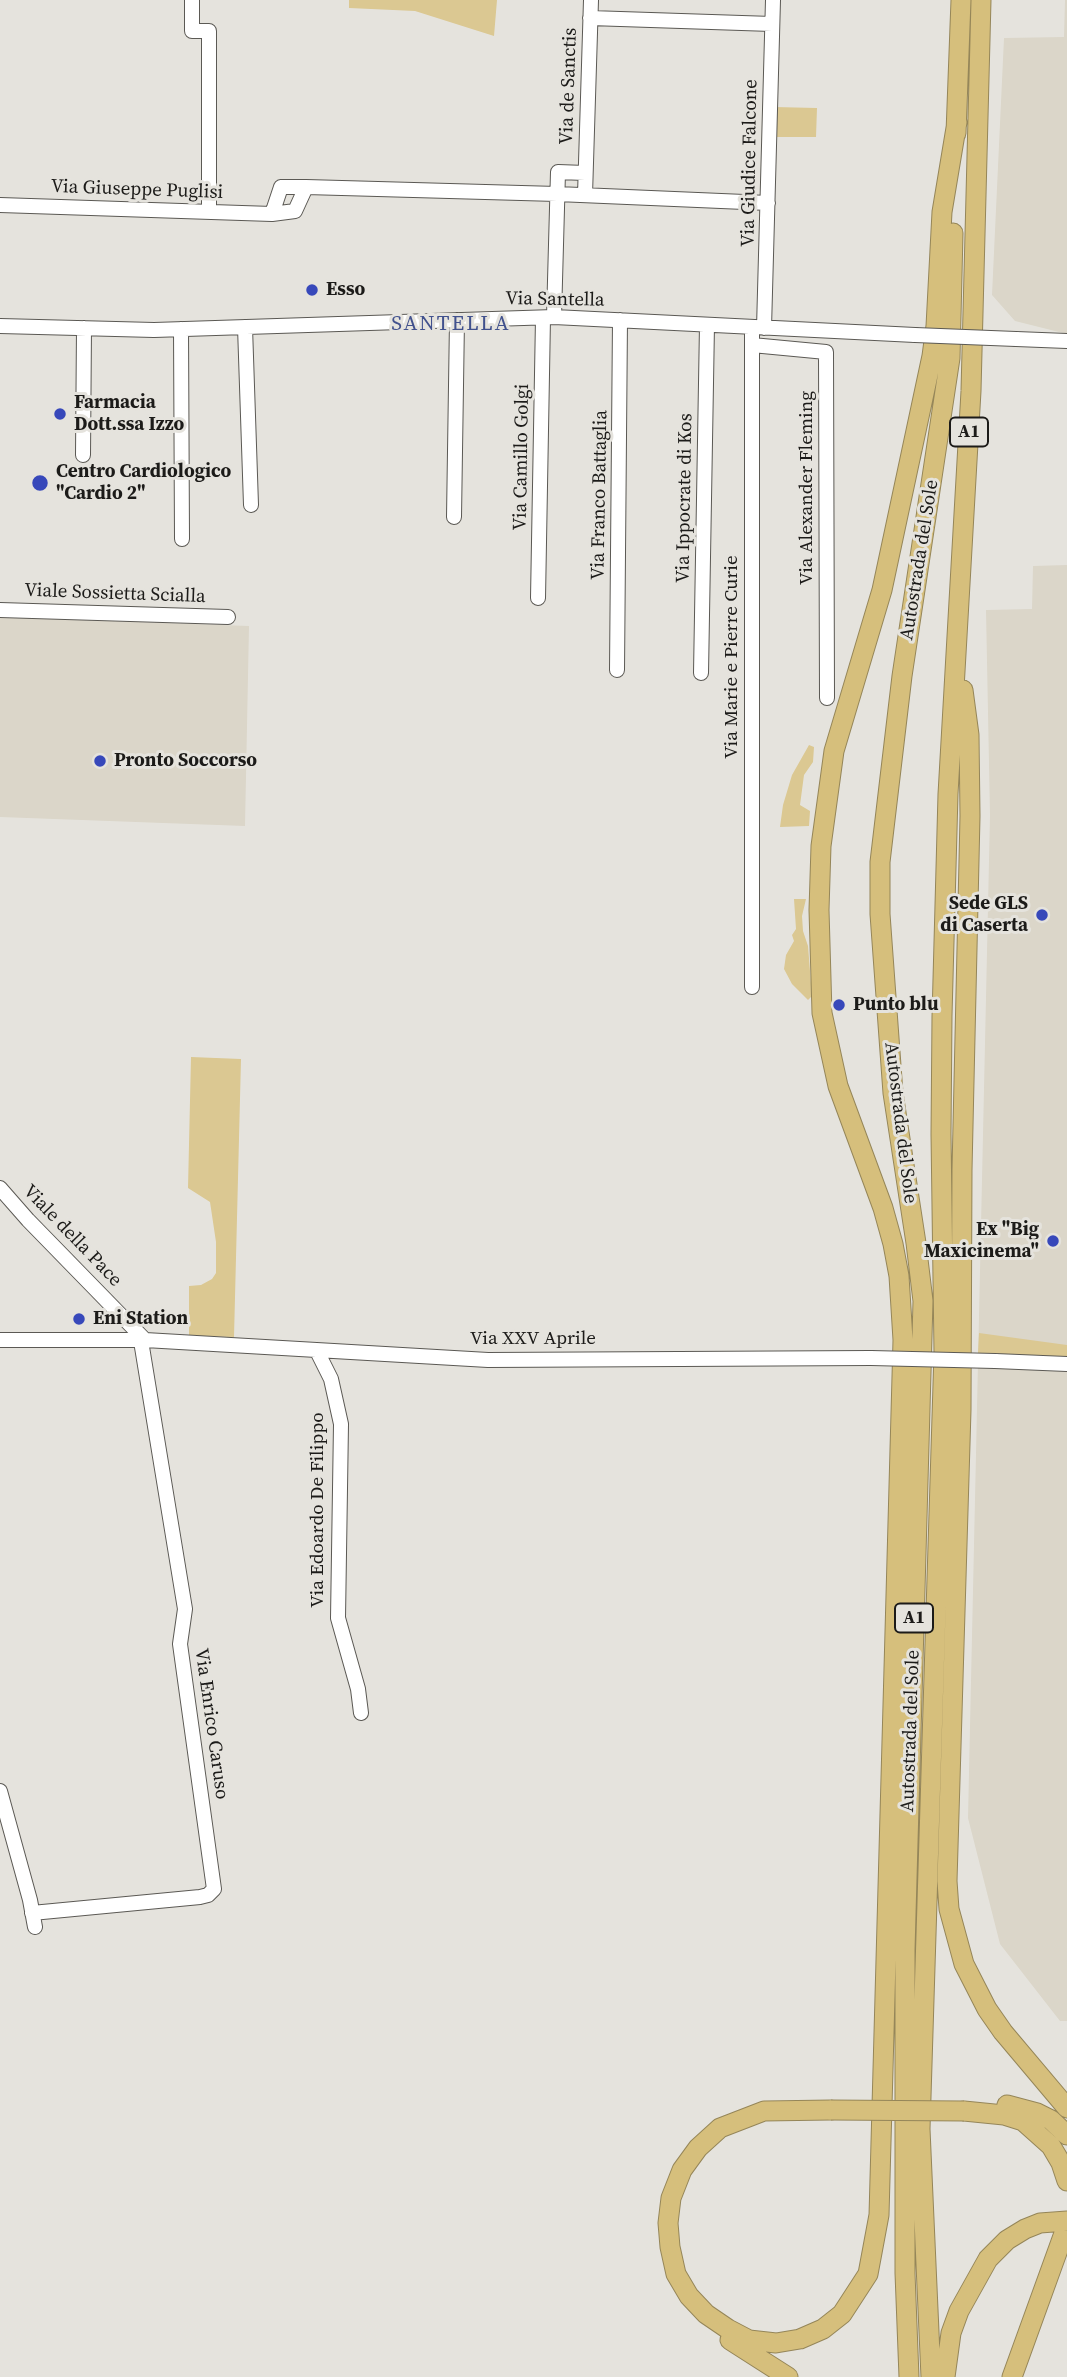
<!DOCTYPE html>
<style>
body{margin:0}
canvas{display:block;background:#e5e3dd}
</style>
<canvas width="1067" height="2377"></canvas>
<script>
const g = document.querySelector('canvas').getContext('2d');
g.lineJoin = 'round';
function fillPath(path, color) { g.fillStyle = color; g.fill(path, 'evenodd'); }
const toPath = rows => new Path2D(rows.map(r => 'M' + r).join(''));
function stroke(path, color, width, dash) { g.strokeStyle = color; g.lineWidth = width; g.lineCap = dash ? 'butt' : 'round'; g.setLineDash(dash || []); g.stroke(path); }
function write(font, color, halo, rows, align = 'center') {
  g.font = font + ' "Source Serif 4",serif'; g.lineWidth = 6; g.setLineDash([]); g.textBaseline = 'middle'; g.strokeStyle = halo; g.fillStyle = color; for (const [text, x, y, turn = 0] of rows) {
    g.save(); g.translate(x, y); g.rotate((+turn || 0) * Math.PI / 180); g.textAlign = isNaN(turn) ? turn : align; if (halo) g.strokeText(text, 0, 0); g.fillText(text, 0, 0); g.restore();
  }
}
const built = toPath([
 [1065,0,1067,0,1067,334,1015,321,992,295,1004,38,1064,37],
 [1067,565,1067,2021,1060,2021,1000,1944,968,1818,990,815,986,610,1032,609,1033,566],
 [0,617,249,626,245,826,0,817]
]);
const green = toPath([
 [349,0,497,0,494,36,415,11,349,8],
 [774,107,817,108,816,137,773,137],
 [809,745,814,747,813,762,804,775,800,805,810,811,809,826,780,827,783,805,792,775],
 [794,899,806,899,802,916,803,931,808,946,812,996,808,1000,792,984,784,969,786,955,794,941,792,935,796,929],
 [191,1057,241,1059,234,1337,189,1336,189,1286,201,1285,212,1279,216,1273,216,1242,210,1202,188,1188],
 [979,1333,1067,1345,1067,1357,978,1353]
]);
const minor = toPath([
 [192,0,192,31,209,31,209,212],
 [590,18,772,24],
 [281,187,306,187,295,211,272,214,281,187],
 [306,187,557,194,768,203],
 [585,195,591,0],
 [0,205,272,214],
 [554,317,558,172,585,173],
 [0,326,154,330,554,317,915,335],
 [245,327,251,505],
 [752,327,752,987],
 [764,328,773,0],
 [181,329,182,539],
 [1016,339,1067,341],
 [752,345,826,352,827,698],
 [83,455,84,328],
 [454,517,457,320],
 [538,598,543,318],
 [0,610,228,617],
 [617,670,620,320],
 [701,673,707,325],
 [0,1188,28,1220,145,1340],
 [0,1340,145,1340,488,1360,871,1358],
 [317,1351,331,1379,341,1424,338,1618,358,1689,361,1713],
 [995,1361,1067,1364],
 [0,1791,30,1900,35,1927],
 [32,1913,200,1897,208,1895,214,1889,180,1644,185,1609,141,1341]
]);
const highway = toPath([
 [956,133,961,0],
 [963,690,969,735,970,816,962,1170,961,1410,947,1881,949,1909,964,1964,987,2009,1003,2032,1067,2108],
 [1007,2105,1037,2113,1051,2120,1067,2135],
 [831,2110,764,2111,720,2128,698,2148,682,2170,671,2198,668,2223,670,2247,676,2274,689,2296,706,2314,728,2329,749,2340,776,2343,800,2339,823,2329,842,2314,868,2274,879,2215,903,1340,899,1276,893,1244,883,1208,838,1086,822,1013,819,910,821,846,834,751,882,590,932,356,936,326,942,212,957,122],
 [964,2111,1004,2115,1023,2121,1051,2146,1061,2163,1067,2181],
 [730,2340,788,2377],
 [909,2377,905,2273,905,1950,923,1301,916,1243,893,1093,880,914,880,862,902,676,950,358,953,233],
 [931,2377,920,2129,944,1352,941,1134,942,1016,948,794,971,391,981,0],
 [945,2377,951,2333,959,2311,988,2259,1007,2240,1025,2229,1040,2223,1067,2221],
 [1012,2377,1067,2225]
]);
const minorBridge = toPath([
 [915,335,1016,339],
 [871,1358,995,1361]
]);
const highwayBridge = toPath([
 [831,2110,964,2111]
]);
const markers = [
 [312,290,7,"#3748ba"],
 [60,414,7,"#3748ba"],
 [40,483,9,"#3748ba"],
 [100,761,7,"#3748ba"],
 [1042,915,7,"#3748ba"],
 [839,1005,7,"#3748ba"],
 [1053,1241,7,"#3748ba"],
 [79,1319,7,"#3748ba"]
];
const shields = [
 [969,432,38],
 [914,1618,38]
];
const shieldNames = [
 ["A1",969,432],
 ["A1",914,1618]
];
const streetNames = [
 ["Via de Sanctis",569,86,-88],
 ["Via Giudice Falcone",750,163,-89],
 ["Via Giuseppe Puglisi",137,190,2],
 ["Via Santella",555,300,1],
 ["Via Camillo Golgi",522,457,-89],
 ["Via Alexander Fleming",807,488,-90],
 ["Via Franco Battaglia",600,495,-89],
 ["Via Ippocrate di Kos",685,498,-89],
 ["Autostrada del Sole",920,560,-81],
 ["Viale Sossietta Scialla",115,594,2],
 ["Via Marie e Pierre Curie",732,657,-90],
 ["Autostrada del Sole",900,1123,83],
 ["Viale della Pace",72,1236,46],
 ["Via XXV Aprile",533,1339],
 ["Via Edoardo De Filippo",318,1510,-90],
 ["Via Enrico Caruso",211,1724,82],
 ["Autostrada del Sole",911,1731,-88]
];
const poiNames = [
 ["Esso",326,290],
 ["Farmacia",74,403],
 ["Dott.ssa Izzo",74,425],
 ["Centro Cardiologico",56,472],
 ["\"Cardio 2\"",56,494],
 ["Pronto Soccorso",114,761],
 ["Sede GLS",1028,904,"right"],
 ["di Caserta",1028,926,"right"],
 ["Punto blu",853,1005],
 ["Ex \"Big",1039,1230,"right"],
 ["Maxicinema\"",1039,1252,"right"],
 ["Eni Station",93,1319]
];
const neighbourhoodNames = [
 ["SANTELLA",451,325]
];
fillPath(built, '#dbd6c9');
fillPath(green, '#dbc892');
stroke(minor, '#5b5954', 16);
stroke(highway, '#958659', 21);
stroke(minor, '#fff', 14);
stroke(highway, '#d6bf7c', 19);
stroke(minorBridge, '#5b5954', 16, []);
stroke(highwayBridge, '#958659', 21, []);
stroke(minorBridge, '#fff', 14);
stroke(highwayBridge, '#d6bf7c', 19);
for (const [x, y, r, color] of markers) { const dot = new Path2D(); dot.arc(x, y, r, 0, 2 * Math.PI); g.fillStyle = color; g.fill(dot); stroke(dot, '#e5e3dd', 2.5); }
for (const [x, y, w] of shields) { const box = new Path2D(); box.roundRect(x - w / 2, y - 14.5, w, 29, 5); g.fillStyle = '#e5e3dd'; g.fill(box); stroke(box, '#1c1b19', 2); }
write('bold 18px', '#1c1b19', null, shieldNames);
write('19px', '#1c1b19', '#e5e3dd', streetNames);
write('bold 19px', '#1c1b19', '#e5e3dd', poiNames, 'left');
g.letterSpacing = '2px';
write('21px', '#41518d', '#e5e3dd', neighbourhoodNames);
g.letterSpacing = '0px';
</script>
